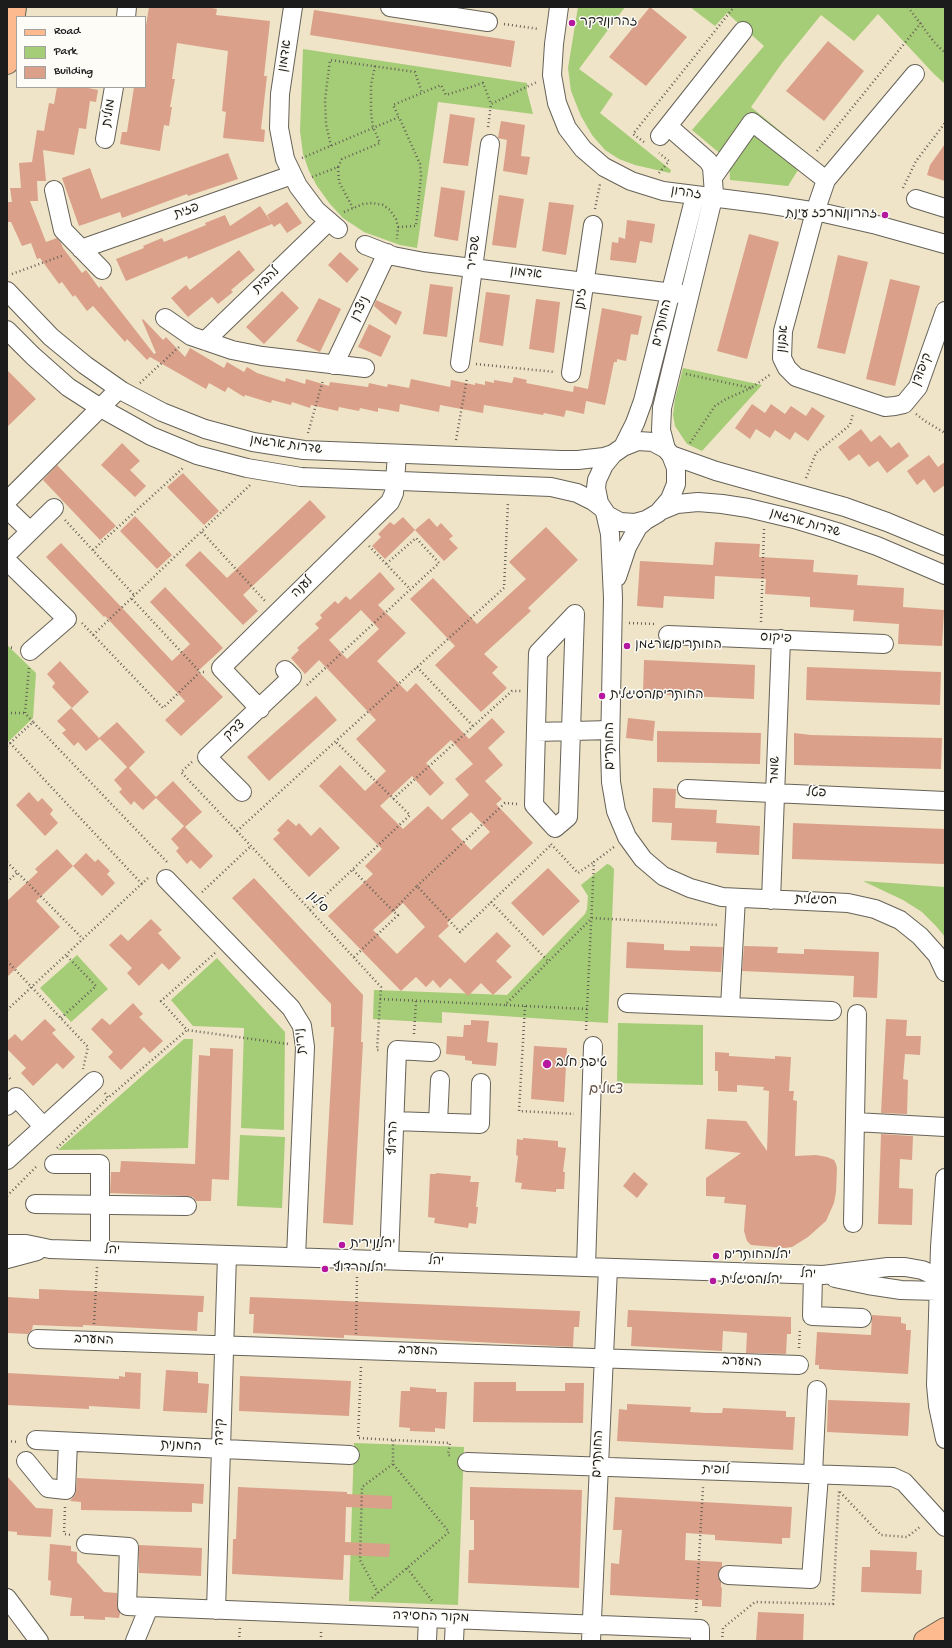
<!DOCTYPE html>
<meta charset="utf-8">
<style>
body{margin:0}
#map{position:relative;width:952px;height:1648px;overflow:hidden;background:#efe4c7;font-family:"Gochi Hand",sans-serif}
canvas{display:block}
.frame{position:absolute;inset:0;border:8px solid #1c1c1c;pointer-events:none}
.legend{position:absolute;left:16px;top:16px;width:130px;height:72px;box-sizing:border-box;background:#fdfcf7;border:1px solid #a3a29f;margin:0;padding:5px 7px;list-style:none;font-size:12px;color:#1c1c1c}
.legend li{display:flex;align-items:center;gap:8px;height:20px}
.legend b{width:20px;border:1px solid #a3a29f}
</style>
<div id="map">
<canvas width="952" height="1648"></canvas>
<div class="frame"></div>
<ul class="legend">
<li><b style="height:5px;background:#fcba8e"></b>Road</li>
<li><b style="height:11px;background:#a5cc76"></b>Park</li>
<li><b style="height:11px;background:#daa08a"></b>Building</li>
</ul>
</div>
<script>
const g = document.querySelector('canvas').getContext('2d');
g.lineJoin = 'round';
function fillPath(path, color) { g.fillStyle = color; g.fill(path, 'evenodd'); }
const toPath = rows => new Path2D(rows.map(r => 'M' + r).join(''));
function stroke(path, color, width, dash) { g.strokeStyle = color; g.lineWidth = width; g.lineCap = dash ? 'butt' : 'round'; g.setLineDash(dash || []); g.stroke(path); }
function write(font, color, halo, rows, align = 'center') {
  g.font = font + ' "Gochi Hand","Playpen Sans Hebrew",sans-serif'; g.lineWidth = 3; g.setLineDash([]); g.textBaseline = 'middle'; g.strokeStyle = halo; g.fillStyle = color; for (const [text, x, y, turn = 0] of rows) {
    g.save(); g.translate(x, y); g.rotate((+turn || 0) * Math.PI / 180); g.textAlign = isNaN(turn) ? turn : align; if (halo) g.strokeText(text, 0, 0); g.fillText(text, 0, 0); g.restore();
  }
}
const green = toPath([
 [578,7,625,7,579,69,613,94,600,113,671,170,670,173,635,165,619,159,605,150,592,135,581,116,571,91,568,68],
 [690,7,945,7,945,84,933,73,878,14,854,41,821,15,782,63,751,107,808,154,788,186,730,180,729,161,692,130,764,46,727,13,715,26],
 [303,49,527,83,527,91,533,114,438,102,417,248,400,245,364,232,343,218,330,204,317,186,309,171,303,154,300,131],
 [683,368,762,385,702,451,687,444,675,426,673,415,675,399],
 [7,645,36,673,33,718,7,743],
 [607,864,610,865,614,869,608,1023,442,1012,442,1023,373,1019,374,990,507,995,585,914,587,909,588,896,581,885],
 [863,881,945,887,945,937,936,926,922,912,903,900],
 [77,955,108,989,71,1022,40,988],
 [217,958,285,1032,284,1130,241,1128,244,1028,193,1026,171,1000],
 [618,1023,703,1025,703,1085,617,1083],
 [184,1039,193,1039,188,1148,58,1150],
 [240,1135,285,1137,282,1208,237,1206],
 [354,1443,464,1447,458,1605,349,1601]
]);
const building = toPath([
 [149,7,208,7,217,9,216,15,270,21,264,76,267,76,261,129,265,130,264,142,223,138,226,112,222,111,228,51,177,43,172,79,175,79,170,107,172,107,169,126,164,125,160,151,120,144,122,132,127,132,134,87,145,87,145,32],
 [650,7,687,37,646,86,609,57],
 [314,10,515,41,511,67,310,35],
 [828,41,864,71,824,121,786,91],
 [57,87,83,87,98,90,96,102,90,101,86,129,79,128,74,155,43,150,46,181,37,181,38,201,30,201,46,242,57,238,61,243,63,248,82,273,86,270,99,288,101,286,154,354,156,353,142,320,143,319,163,340,166,337,185,357,190,348,224,368,227,362,244,372,247,367,257,373,285,382,286,378,305,384,306,379,329,386,330,382,368,387,369,383,387,387,388,384,409,388,411,379,450,387,451,380,475,385,475,383,485,385,485,381,494,383,494,380,512,383,514,377,527,380,526,383,573,392,574,386,588,389,602,308,642,316,638,335,631,334,626,361,617,359,617,362,614,362,605,405,586,401,584,414,566,410,564,417,544,413,543,415,484,405,483,413,440,405,439,412,400,404,399,412,378,408,378,412,360,408,359,411,339,407,338,411,311,405,310,408,292,402,291,405,272,400,271,403,245,395,244,397,228,387,225,392,209,383,206,389,150,357,147,360,127,339,125,342,93,306,87,311,75,295,73,297,62,282,59,284,40,258,37,259,31,243,22,246,11,222,7,222,7,202,12,202,10,188,21,188,19,163,32,162,37,130,44,131,49,103,54,104],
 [450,114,475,118,468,166,443,163],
 [501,121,525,125,521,156,530,157,527,175,503,171,507,140,498,138],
 [945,144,945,181,927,175,930,165],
 [228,153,238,179,188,196,187,194,122,218,120,212,79,226,62,178,90,168,101,199],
 [441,187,465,191,458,241,436,237,434,236],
 [499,195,524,199,516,248,492,245],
 [287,202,302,223,287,233,280,223,274,227,272,224,188,259,187,256,126,281,116,259,144,248,143,246,162,238,164,242,206,225,205,223,225,215,230,226,260,206,271,222,267,215],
 [549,202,574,205,566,255,542,251],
 [627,220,655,224,652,243,640,241,636,263,610,260,612,242,618,243,619,237,625,239],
 [749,234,779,242,747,359,717,351],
 [239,250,255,270,231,290,233,292,218,304,212,297,188,317,171,298,186,285,190,290],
 [340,252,359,269,347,283,328,265],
 [838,255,868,262,845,354,817,348],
 [890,279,920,286,895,386,866,379],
 [430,284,453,287,447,337,423,334],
 [282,291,299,308,264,344,246,327],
 [486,292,510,295,503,346,479,342],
 [319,298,341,309,320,352,296,341],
 [536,299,560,302,554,353,529,349],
 [376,300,402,312,396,325,374,306],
 [369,324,391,336,381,357,358,347],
 [7,370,36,399,7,427],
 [752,404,765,413,771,404,785,414,791,406,806,416,812,407,825,416,808,441,795,432,790,440,775,430,770,438,756,429,750,439,735,428],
 [861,429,871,442,880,435,891,448,899,442,909,456,887,473,878,461,869,467,859,454,849,461,838,447],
 [122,443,140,461,130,470,146,486,135,497,101,465],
 [929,455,938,467,945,462,945,485,934,493,924,479,917,485,907,471],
 [57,465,116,526,100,540,43,480],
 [183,473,219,511,204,525,167,487],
 [310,500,326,517,243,595,258,611,243,625,185,565,200,551,227,578],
 [135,516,172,555,157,569,120,531],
 [403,517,415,530,385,559,372,546,381,537,378,534,390,522,394,525],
 [429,518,437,527,441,523,453,536,449,539,458,548,444,561,415,530],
 [546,527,578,560,528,608,531,611,484,654,498,667,492,673,507,688,481,712,435,665,455,646,410,599,433,578,477,624,526,579,509,562],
 [715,542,760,544,759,557,814,560,813,572,858,575,857,585,904,588,903,607,944,610,942,646,898,644,899,624,853,621,854,610,810,607,810,597,765,594,766,579,715,576,714,599,664,596,663,608,637,606,640,561,713,565],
 [61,543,172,661,190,644,150,602,165,587,223,648,198,671,223,697,181,736,165,720,185,701,105,616,104,617,46,557],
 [380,572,395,589,378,605,406,633,377,661,407,692,416,683,469,739,492,718,505,732,488,748,503,765,485,781,502,799,496,804,533,843,447,923,449,926,438,936,465,963,497,932,511,946,496,961,512,977,493,995,481,983,468,996,450,978,440,988,433,980,426,987,416,977,401,991,328,916,373,874,365,866,382,849,319,786,340,765,365,791,386,771,356,739,376,720,319,660,305,674,291,658,299,650,297,648,319,628,315,624,322,618,320,615,335,601,338,604,346,596,350,600],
 [361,610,379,629,347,659,329,640],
 [451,740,473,764,455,779,469,795,442,820,428,806,403,829,380,806,412,776,430,796,444,783,426,763],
 [471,812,490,832,471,850,451,829],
 [403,903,425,927,397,954,373,930],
 [644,660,755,665,754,699,643,694],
 [60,661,89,692,72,708,52,687,55,683,47,674],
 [807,667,941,672,940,705,806,700],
 [316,696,337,720,269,781,247,757],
 [71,708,100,739,86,751,78,742,74,746,62,733,66,730,57,721],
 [628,718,655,721,653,741,626,738],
 [117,722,145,752,129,768,156,797,173,781,202,812,185,827,213,856,200,869,191,860,187,864,176,851,179,848,171,839,184,826,156,798,143,810,134,801,131,805,119,792,122,789,114,780,127,767,99,738],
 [657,731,761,733,760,764,657,762],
 [794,733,811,735,942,738,941,769,794,765],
 [653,788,676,789,675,808,717,810,716,823,760,826,759,855,716,853,717,842,671,840,672,823,652,822],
 [29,792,38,802,42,798,53,810,50,814,58,823,45,836,16,805],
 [288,819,296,826,299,823,311,836,320,827,340,848,309,877,273,839,280,833,277,830],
 [793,823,945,829,944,864,792,859],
 [57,849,73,866,36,901,60,927,7,977,7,901,38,872,35,869],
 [86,853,95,862,98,859,110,871,107,874,115,883,102,896,73,866],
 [548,868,580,901,543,936,511,903],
 [254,878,363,995,361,1042,363,1042,353,1225,323,1223,334,1027,331,1027,331,1004,232,898],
 [151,919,162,930,158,933,181,958,169,970,162,963,139,986,127,973,132,968,109,945,121,934,128,941],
 [627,942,664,944,664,950,690,951,690,946,723,947,721,972,626,968],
 [744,946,778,947,777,953,804,954,804,949,879,952,877,998,853,997,854,976,742,971],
 [133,1003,143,1014,139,1017,163,1041,150,1053,144,1047,121,1070,108,1057,113,1052,91,1029,102,1018,110,1025],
 [45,1019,56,1030,52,1033,75,1057,63,1069,57,1063,33,1086,21,1073,26,1068,7,1049,7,1041,15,1034,22,1041],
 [886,1019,907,1020,906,1036,921,1036,920,1055,905,1054,903,1079,908,1080,907,1114,881,1113],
 [471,1020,489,1021,487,1042,498,1043,496,1066,472,1064,472,1061,465,1060,465,1056,446,1054,447,1036,463,1037,464,1025,471,1025],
 [534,1046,567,1048,564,1102,531,1099],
 [210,1048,233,1049,229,1180,212,1179,211,1201,196,1201,193,1197,187,1196,110,1193,111,1172,120,1172,121,1161,195,1164,199,1055,210,1056],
 [715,1052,729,1053,729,1056,775,1059,775,1056,791,1057,789,1091,794,1091,793,1100,797,1101,795,1156,816,1155,827,1157,834,1160,836,1164,837,1168,836,1192,834,1203,826,1221,808,1237,792,1247,784,1248,751,1245,747,1241,744,1231,746,1205,724,1203,725,1197,706,1196,706,1178,741,1153,705,1149,707,1119,746,1121,767,1151,769,1091,763,1090,764,1087,737,1085,737,1092,718,1091,718,1071,715,1071],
 [881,1134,913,1136,912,1160,900,1159,899,1188,913,1189,912,1225,878,1224],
 [523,1138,558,1141,558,1147,566,1148,563,1172,565,1172,564,1189,556,1189,556,1192,521,1189,522,1183,515,1182,518,1156,516,1155,517,1139,523,1140],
 [634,1172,648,1184,637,1198,623,1186],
 [436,1173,471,1176,470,1182,479,1182,476,1207,478,1207,476,1224,469,1223,468,1228,434,1223,435,1218,428,1217,430,1174,436,1174],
 [39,1289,204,1296,203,1312,198,1312,197,1331,83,1325,83,1327,33,1325,32,1330,28,1334,7,1333,7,1297,39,1299],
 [250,1297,580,1311,579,1327,574,1327,573,1347,344,1335,344,1338,253,1333,254,1314,249,1314],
 [628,1310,791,1317,791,1334,787,1334,786,1354,746,1353,747,1333,723,1331,722,1351,631,1346,632,1327,627,1327],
 [872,1315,901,1317,901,1323,906,1324,906,1330,911,1330,908,1374,819,1369,819,1365,815,1365,817,1332,871,1335],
 [166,1370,198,1372,198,1383,209,1384,207,1413,163,1411],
 [125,1372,141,1373,140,1409,89,1406,89,1409,7,1405,7,1373,119,1379,119,1376,125,1377],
 [240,1376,351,1381,349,1416,239,1411],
 [474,1382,516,1382,516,1391,565,1391,565,1383,584,1383,583,1423,473,1422],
 [410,1387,436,1389,436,1392,447,1392,445,1429,435,1428,435,1432,410,1431,410,1428,399,1427,401,1391,410,1391],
 [828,1400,910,1403,908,1436,827,1432],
 [627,1404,691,1407,690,1412,706,1413,722,1413,723,1408,786,1411,786,1417,795,1417,793,1450,617,1441,619,1409,627,1410],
 [7,1476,36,1508,53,1509,51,1537,17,1535,17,1532,7,1531],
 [77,1478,204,1484,203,1504,192,1503,192,1512,81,1510,81,1502,70,1501,75,1495,76,1491],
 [238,1487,347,1492,347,1494,392,1496,392,1509,346,1507,345,1542,390,1544,389,1557,344,1555,343,1580,232,1574,233,1539,236,1539],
 [470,1487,582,1490,579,1588,468,1583,469,1550,474,1550,474,1520,470,1520],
 [615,1497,792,1507,790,1538,782,1538,782,1544,715,1540,715,1535,686,1533,685,1560,722,1562,722,1567,718,1575,721,1582,721,1587,722,1588,721,1607,702,1606,702,1600,610,1595,611,1563,619,1564,622,1530,613,1530],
 [50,1544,71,1546,71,1551,77,1552,77,1562,104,1592,117,1593,117,1606,120,1613,119,1618,105,1617,105,1620,84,1619,84,1616,70,1616,72,1598,50,1595,51,1581,48,1580],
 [139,1545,202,1548,201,1576,139,1573],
 [870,1550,917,1552,916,1570,922,1570,921,1594,861,1592,862,1567,870,1567],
 [758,1612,804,1614,803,1641,756,1641]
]);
const path = toPath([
 [908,7,934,42,945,53],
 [504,24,539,29],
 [488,127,491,104],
 [644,142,633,134,734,7],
 [331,146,326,124,325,100,330,60,415,72,422,93],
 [817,151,921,23],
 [302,158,399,117,393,105,441,85,446,95,483,83,491,104,537,82],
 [338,167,339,182,353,208],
 [659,173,669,161,659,153],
 [312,177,338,167,342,159,380,143,373,127,371,113,371,85,375,66],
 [903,188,916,161,945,123],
 [595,209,600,184],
 [344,212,363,204,372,203,383,205,390,210,396,219,398,227,397,239],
 [398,227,416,226,421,176,420,164,399,117],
 [12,274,64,255],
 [476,364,555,372],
 [686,374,751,388,771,374],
 [140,383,179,347],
 [916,414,925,421,945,433],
 [308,433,323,380],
 [456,440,467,378],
 [690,443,715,406,726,399,751,388],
 [806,478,816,453,850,425,853,414],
 [65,520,135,596],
 [202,532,265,601],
 [369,546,410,589],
 [93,550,183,468],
 [132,599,200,672],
 [761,622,764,529],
 [82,623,163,708,200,672,205,672],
 [629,623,656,624],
 [93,635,250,485],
 [7,647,14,648],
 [417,667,473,726],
 [29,668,25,713,33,722],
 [307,685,439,563,416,538,386,564],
 [7,713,25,713],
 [10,743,142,884],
 [7,746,33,722,167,862],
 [192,762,181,772,251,846,381,987,377,1050,380,1050],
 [393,799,512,691,521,691],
 [237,831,504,588,508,502],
 [551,844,578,873,594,862],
 [7,862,83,939],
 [353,870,393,911],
 [7,882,17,873],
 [417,886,505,803,517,804],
 [202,892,251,846],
 [491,902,549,962],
 [310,910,410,815,335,741],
 [215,953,161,1001,187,1030,288,1044],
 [354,957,398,915,393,911,417,886,460,932,551,845],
 [7,961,88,1047,83,1069],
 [380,999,505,1005,592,918,718,925],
 [506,1005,587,1009],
 [525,1006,519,1111,574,1114],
 [7,1010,149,877],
 [61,1018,96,986,66,955],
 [586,1030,594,862,614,847],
 [414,1034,416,1001],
 [7,1075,12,1081],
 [105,1093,108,1098,187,1030],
 [57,1148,108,1098],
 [7,1196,37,1166],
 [94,1324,97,1267],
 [356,1334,357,1277],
 [799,1348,800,1329],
 [361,1367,358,1438,450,1443,448,1455,452,1456],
 [7,1441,19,1442],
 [840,1492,881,1535,907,1537,921,1526],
 [65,1507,64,1534,72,1535],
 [407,1568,433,1602],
 [378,1593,360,1560,362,1487,393,1464],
 [372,1598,449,1532,393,1464,393,1440],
 [696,1612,703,1487],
 [239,1641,240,1627],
 [321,1641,321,1630],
 [722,1641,723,1628,755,1602,833,1604,839,1491]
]);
const minor = toPath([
 [293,7,280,94,279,128,285,159,298,186,316,210,338,229],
 [390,7,488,22],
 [559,7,554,44,552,75,557,103,567,128,583,149,604,167,631,181,663,191,766,204,824,213,877,225,945,244],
 [126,17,127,7],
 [915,74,826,180,815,212,783,331,782,358,787,368,796,377,885,407,895,406,904,404,918,387,945,311],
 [660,136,743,31],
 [105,139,114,87],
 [714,176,752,122,826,180],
 [54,190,63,230,102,270],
 [916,199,945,208],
 [365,245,393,256,424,262,689,295],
 [81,249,292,175],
 [7,291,51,337,85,365,122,391,162,412,205,429,253,442,304,450,561,460,578,460,604,457,613,454],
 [165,318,191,336,232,350,262,356,365,368],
 [7,330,33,356,68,387,99,407,151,436,197,455,247,468,301,477,551,487,577,493,593,501,601,507],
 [205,341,329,221],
 [460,363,490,144],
 [334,365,387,253],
 [571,373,593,225],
 [638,441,653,442,666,449,671,455,676,468,676,484,670,499,658,513,646,520,635,523,620,522,607,515,599,503,596,488,597,480,604,465,613,454,623,447,638,441],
 [623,447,635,423,643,401,695,196],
 [666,449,661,430,662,408,714,194,712,167,708,161,668,126],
 [671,455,716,471,845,507,887,522,945,546],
 [7,501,119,389],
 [7,509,30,531],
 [660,511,677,504,698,502,722,504,748,508,794,519,837,532,877,546,945,575],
 [605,512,610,534,613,598,610,749,611,782,616,811,627,837,643,859,663,876,690,888,722,897,848,903,875,909,900,920,920,936,937,955,945,972],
 [7,554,54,508],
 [7,561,67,619,30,651],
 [617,577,627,547,638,527,646,520],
 [575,614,568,817,555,828,534,805,538,653,575,614],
 [668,635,884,644],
 [260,709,221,668,390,502,394,493,397,455],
 [536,732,610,730],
 [687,789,945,801],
 [242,792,207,757,292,677,285,670],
 [166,879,291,1008,302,1026,305,1047,296,1257],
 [771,900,781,639],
 [627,1003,832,1011],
 [730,1007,736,898],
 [7,1106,16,1097,44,1127],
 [394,1121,480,1124,481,1083],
 [438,1122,440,1080],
 [855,1122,945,1127],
 [7,1160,94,1081],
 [54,1164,100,1164,100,1250],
 [945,1178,940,1247,936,1385,938,1406,945,1439],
 [35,1204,187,1206],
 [853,1223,857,1014],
 [7,1244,26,1244,50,1249,823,1275,888,1267,905,1267,922,1270,945,1280],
 [7,1259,37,1251],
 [389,1260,397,1050,431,1052],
 [586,1267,593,1046],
 [813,1275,812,1316,862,1318],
 [835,1278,868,1285,901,1290,938,1291,945,1289],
 [37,1339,799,1365],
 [36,1440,350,1455],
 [26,1461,48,1488,66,1490,68,1442],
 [467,1462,893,1477,904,1482,945,1527],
 [813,1474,817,1390],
 [86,1544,129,1547,127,1606,700,1629,700,1641],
 [728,1575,811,1579,819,1475],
 [7,1598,39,1641],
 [216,1610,227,1255],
 [135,1641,149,1607],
 [427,1641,428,1618],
 [454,1641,455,1619],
 [591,1641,608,1268]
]);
const major = toPath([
 [7,63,15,7],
 [925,1641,945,1629]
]);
const markers = [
 [572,23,4,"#b5179e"],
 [885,215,4,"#b5179e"],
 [627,646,4,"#b5179e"],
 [602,696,4,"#b5179e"],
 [547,1064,5,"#b5179e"],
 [342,1245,4,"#b5179e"],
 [716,1256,4,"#b5179e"],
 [325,1269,4,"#b5179e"],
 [713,1281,4,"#b5179e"]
];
const poiNames = [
 ["זהרון/דקר",580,23],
 ["זהרון/מרכז עינת",877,215,"right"],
 ["החותרים/ארגמן",635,646],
 ["החותרים/הסיגלית",610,696],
 ["טיפת חלב",556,1064],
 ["יהל/נירית",350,1245],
 ["יהל/החותרים",724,1256],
 ["יהל/הרדוף",333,1269],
 ["יהל/הסיגלית",721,1281]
];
const streetNames = [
 ["אדמון",286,56,-82],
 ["מולית",110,113,-81],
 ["זהרון",686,194,8],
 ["פזית",187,212,-19],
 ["שפריר",475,253,-82],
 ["אדמון",526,274,7],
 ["להבית",267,281,-44],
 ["זיתן",582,299,-82],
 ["ניצרן",361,309,-65],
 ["החותרים",663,323,-76],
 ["אבנון",784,339,-85],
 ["קיפודן",923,370,-68],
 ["שדרות ארגמן",286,446,8],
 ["שדרות ארגמן",805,524,16],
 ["לענה",303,588,-44],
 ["פיקוס",776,639,3],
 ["צדק",235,731,-42],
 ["החותרים",611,746,-90],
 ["שומר",776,770,-88],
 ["פטל",816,794,3],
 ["הסיגלית",816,901,2],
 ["סילון",317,903,47],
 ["נירית",302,1041,-96],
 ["הרדוף",394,1138,-88],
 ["יהל",112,1251,2],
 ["יהל",436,1262,2],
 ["יהל",808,1275,2],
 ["המערב",94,1341,2],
 ["המערב",418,1352,2],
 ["המערב",742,1363,2],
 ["קידה",221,1432,-88],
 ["החמנית",181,1447,3],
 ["החותרים",599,1454,-87],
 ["לופית",716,1471,2],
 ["מקור החסידה",431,1618,2]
];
const neighbourhoodNames = [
 ["צאלים",606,1091]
];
fillPath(green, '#a5cc76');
fillPath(building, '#daa08a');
stroke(minor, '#666258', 20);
stroke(major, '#666258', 24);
stroke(path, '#666258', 2.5, [1, 3]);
stroke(minor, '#fff', 18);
stroke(major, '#fcba8e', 22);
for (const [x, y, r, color] of markers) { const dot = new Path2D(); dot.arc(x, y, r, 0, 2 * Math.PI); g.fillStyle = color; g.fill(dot); stroke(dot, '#fdfcf7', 1.5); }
write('13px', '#1c1c1c', '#fdfcf7', poiNames, 'left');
write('13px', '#1c1c1c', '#fdfcf7', streetNames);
write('14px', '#5e4a42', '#fdfcf7', neighbourhoodNames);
</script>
